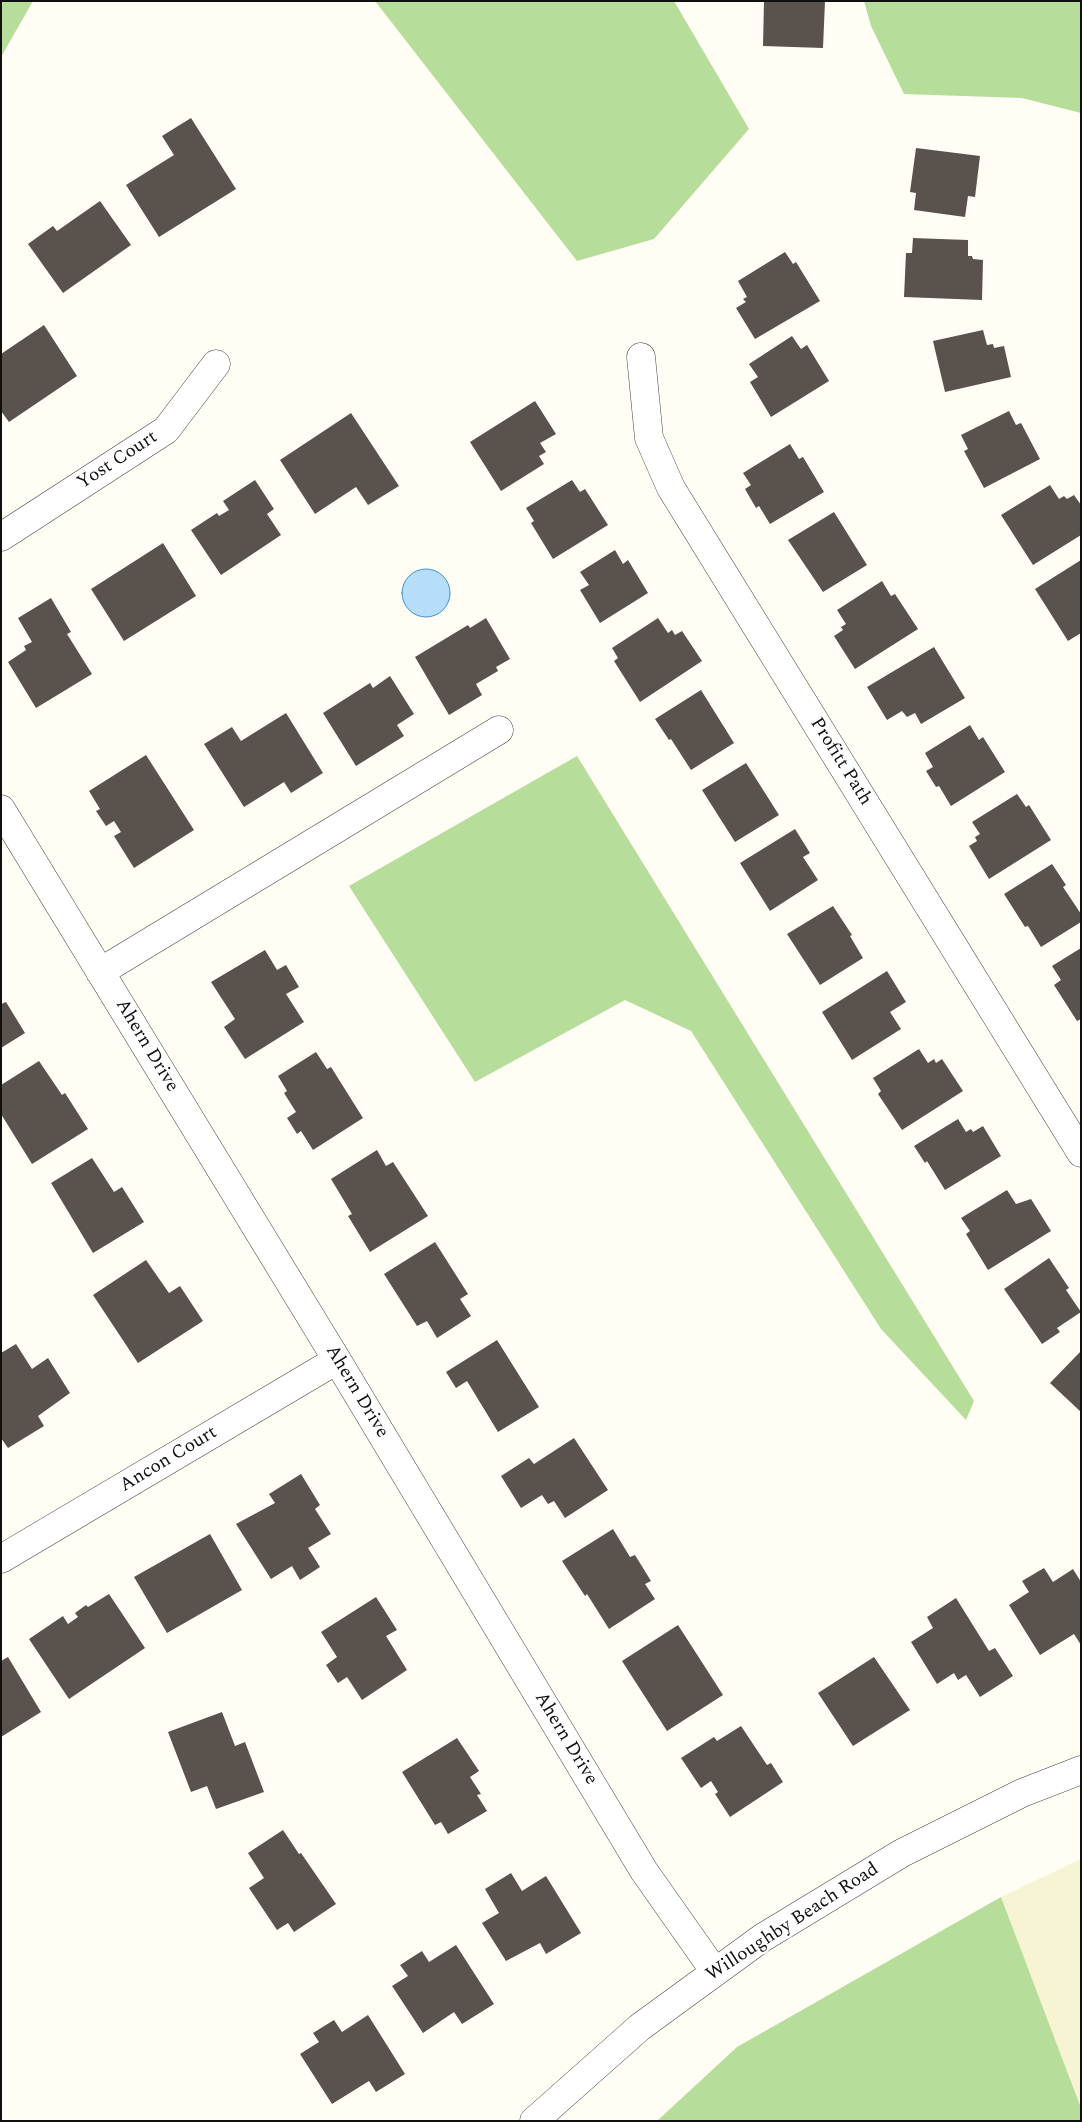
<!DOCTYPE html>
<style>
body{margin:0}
#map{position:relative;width:1082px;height:2122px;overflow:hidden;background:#fffdf4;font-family:Spectral,serif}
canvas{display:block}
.frame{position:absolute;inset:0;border:2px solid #101010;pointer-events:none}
</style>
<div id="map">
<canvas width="1082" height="2122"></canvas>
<div class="frame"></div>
</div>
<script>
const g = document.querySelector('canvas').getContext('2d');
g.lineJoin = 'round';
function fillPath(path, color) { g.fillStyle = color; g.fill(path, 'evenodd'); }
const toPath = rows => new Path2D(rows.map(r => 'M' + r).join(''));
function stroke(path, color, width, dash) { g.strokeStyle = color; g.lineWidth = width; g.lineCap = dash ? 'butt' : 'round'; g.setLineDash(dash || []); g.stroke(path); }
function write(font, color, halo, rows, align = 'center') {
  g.font = font + ' Spectral,serif'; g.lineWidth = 5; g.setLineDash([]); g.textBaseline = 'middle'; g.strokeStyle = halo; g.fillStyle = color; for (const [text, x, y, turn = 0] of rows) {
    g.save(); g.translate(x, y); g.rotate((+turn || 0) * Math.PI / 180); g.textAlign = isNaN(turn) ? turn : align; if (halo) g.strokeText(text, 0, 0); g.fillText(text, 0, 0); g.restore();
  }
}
const farmland = toPath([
 [1081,1859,1081,2108,1001,1897]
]);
const forest = toPath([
 [1,1,33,1,1,57],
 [375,1,674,1,749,129,654,239,577,261],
 [864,1,1081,1,1081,113,1022,98,904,94,871,26],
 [577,756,974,1401,966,1420,881,1329,691,1031,625,1000,475,1082,349,886],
 [1001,1897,1081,2108,1081,2121,657,2121,737,2047]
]);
const water = toPath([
 '402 593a24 24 0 1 1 48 0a24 24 0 1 1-48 0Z'
]);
const building = toPath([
 [764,1,825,1,823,48,763,46],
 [191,118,236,189,159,237,126,185,174,155,162,136],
 [916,148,980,156,975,197,968,196,965,217,914,210,916,193,910,192],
 [100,201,131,245,63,293,28,244,53,226,57,231],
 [913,238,968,240,968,256,972,256,973,259,983,260,982,300,904,297,906,253,912,253],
 [785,252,793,264,796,262,820,301,755,339,736,308,746,302,743,299,747,297,738,281],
 [44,325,77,376,9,422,1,411,1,354],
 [983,330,987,345,993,344,994,348,1004,346,1011,377,945,392,933,341],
 [792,336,801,349,807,345,829,381,771,417,750,382,758,377,749,364],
 [535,401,556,434,540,443,546,452,539,456,544,464,501,491,470,442],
 [1009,411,1016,425,1021,423,1040,459,984,488,964,451,968,449,961,435],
 [351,413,399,486,368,505,356,487,315,514,280,460],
 [790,444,799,459,803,457,824,492,770,524,759,506,756,508,745,489,751,485,743,473],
 [255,480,274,509,267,514,281,535,221,575,191,530,217,513,219,516,229,510,223,501],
 [572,480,580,492,585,489,608,525,553,559,531,523,534,521,526,508],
 [1050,485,1059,499,1064,496,1067,499,1074,495,1081,505,1081,535,1033,565,1001,515],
 [834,512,867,565,823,592,788,540],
 [163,543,196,596,124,641,91,589],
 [615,550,623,564,628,560,648,593,600,623,580,590,589,585,580,572],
 [1081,560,1081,633,1068,641,1035,589],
 [882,581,891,596,895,594,918,629,855,669,834,636,843,630,841,627,846,624,837,610],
 [51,598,71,632,67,634,92,674,36,708,8,662,26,650,24,646,32,642,18,618],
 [486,618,510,659,496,667,498,671,476,684,482,695,449,715,415,657,468,625,470,628],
 [658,618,668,633,672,630,675,635,682,631,702,661,640,702,614,661,618,658,612,648],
 [934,647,965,698,921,724,915,713,907,717,902,711,887,720,867,687],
 [390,676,414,714,397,725,404,736,356,766,323,713,370,683,373,688],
 [701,690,734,743,691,770,671,739,669,740,655,719],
 [286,713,323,773,291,793,284,782,244,807,204,744,232,727,241,741],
 [970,725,979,740,983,737,1005,772,951,806,939,786,936,787,926,771,933,767,925,753],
 [146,755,194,830,134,868,114,836,121,832,114,821,106,826,96,811,100,809,89,791],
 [746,763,779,815,735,842,702,790],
 [1017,794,1026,807,1029,805,1051,840,989,879,969,846,977,841,975,837,980,834,972,822],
 [795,829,810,853,803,857,818,880,770,911,740,863],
 [1052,864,1066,885,1063,887,1081,914,1081,922,1041,947,1028,926,1025,927,1004,894],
 [833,906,852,935,850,936,863,958,820,985,787,934],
 [1081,948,1081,1019,1077,1021,1054,985,1061,980,1052,966],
 [265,950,277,970,286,965,299,987,286,994,304,1022,245,1059,224,1027,235,1019,211,982],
 [887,971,906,1002,890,1012,901,1029,852,1060,822,1012],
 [6,1002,25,1033,1,1048,1,1004],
 [919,1049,928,1063,934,1059,936,1063,942,1059,963,1091,902,1130,878,1094,881,1091,873,1078],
 [316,1052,327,1069,331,1067,363,1118,313,1150,301,1131,297,1134,287,1118,296,1112,284,1093,287,1091,278,1076],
 [39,1061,62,1095,65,1093,88,1129,32,1164,1,1114,1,1085],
 [958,1119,966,1132,971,1129,973,1132,983,1126,1001,1156,945,1190,927,1161,925,1163,914,1146],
 [377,1150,386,1166,393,1162,428,1216,370,1252,348,1216,352,1214,331,1179],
 [92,1158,114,1192,122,1187,144,1222,93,1253,51,1183],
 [1007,1190,1016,1204,1031,1199,1051,1231,988,1270,966,1234,970,1231,961,1218],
 [435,1242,468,1294,460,1299,471,1316,437,1338,427,1321,417,1326,384,1274],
 [1049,1258,1069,1288,1066,1290,1081,1312,1057,1328,1060,1332,1042,1344,1004,1289],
 [146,1260,169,1293,180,1286,203,1321,138,1363,93,1295],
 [497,1340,539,1407,498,1432,467,1381,456,1388,446,1372],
 [16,1344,32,1369,48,1358,70,1393,38,1416,44,1426,8,1448,1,1438,1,1353],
 [1081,1351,1081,1412,1050,1383],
 [574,1438,608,1490,565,1518,554,1501,548,1504,542,1495,521,1508,501,1476,529,1458,534,1464],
 [301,1474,320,1505,315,1509,331,1534,308,1548,320,1567,300,1580,292,1566,271,1579,236,1524,275,1503,269,1494],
 [613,1529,630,1557,635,1555,651,1581,645,1584,655,1599,609,1629,587,1594,585,1596,562,1561],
 [210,1534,242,1590,167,1633,134,1577],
 [1044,1568,1053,1582,1073,1569,1081,1582,1081,1645,1074,1634,1040,1655,1009,1605,1029,1592,1022,1581],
 [109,1594,145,1648,69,1699,29,1639,63,1616,68,1624,78,1617,75,1613,86,1605,88,1607],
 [376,1597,397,1630,386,1636,407,1670,362,1700,347,1677,338,1683,326,1665,337,1657,321,1632],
 [956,1598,989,1651,995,1648,1013,1676,980,1697,966,1675,958,1680,954,1673,937,1684,911,1642,933,1628,927,1617],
 [678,1625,723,1695,667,1731,622,1661],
 [8,1657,41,1712,1,1737,1,1661],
 [874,1657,910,1710,853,1746,818,1693],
 [222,1712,235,1746,245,1742,264,1792,216,1809,207,1786,191,1792,168,1732],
 [741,1726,767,1765,771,1763,783,1782,730,1817,715,1794,718,1792,711,1781,701,1788,681,1758,714,1737,717,1741],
 [457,1738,479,1771,470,1777,481,1794,477,1795,487,1811,448,1834,441,1822,435,1825,402,1772],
 [283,1830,299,1854,301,1853,336,1904,294,1932,288,1923,277,1930,249,1888,264,1878,248,1853],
 [511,1873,522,1891,546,1876,581,1933,546,1954,540,1943,506,1961,482,1923,499,1913,485,1889],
 [456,1945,494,2004,462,2024,454,2012,423,2033,392,1986,408,1976,400,1965,422,1951,429,1962],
 [368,2015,405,2074,376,2092,369,2081,332,2104,300,2054,319,2042,313,2033,334,2020,342,2032]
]);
const minor = toPath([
 [641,357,649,438,671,488,1081,1153],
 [1,537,166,430,216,364],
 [1,809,337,1360,644,1871,715,1972],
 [100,972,499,730],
 [1,1559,337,1360],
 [534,2121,640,2027,762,1938,902,1853,1022,1793,1081,1770]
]);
const streetNames = [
 ["Yost Court",118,461,-33],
 ["Profitt Path",840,762,58],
 ["Ahern Drive",146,1046,59],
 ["Ahern Drive",356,1392,59],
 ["Ancon Court",169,1460,-31],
 ["Ahern Drive",565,1739,59],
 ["Willoughby Beach Road",793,1923,-33]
];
fillPath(farmland, '#f6f4d2');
fillPath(forest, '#b7dd9a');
fillPath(water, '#b7def8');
stroke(water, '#3c93d1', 1);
fillPath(building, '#5a524c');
stroke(minor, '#434343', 29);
stroke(minor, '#fff', 28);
write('19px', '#101010', '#fff', streetNames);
</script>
